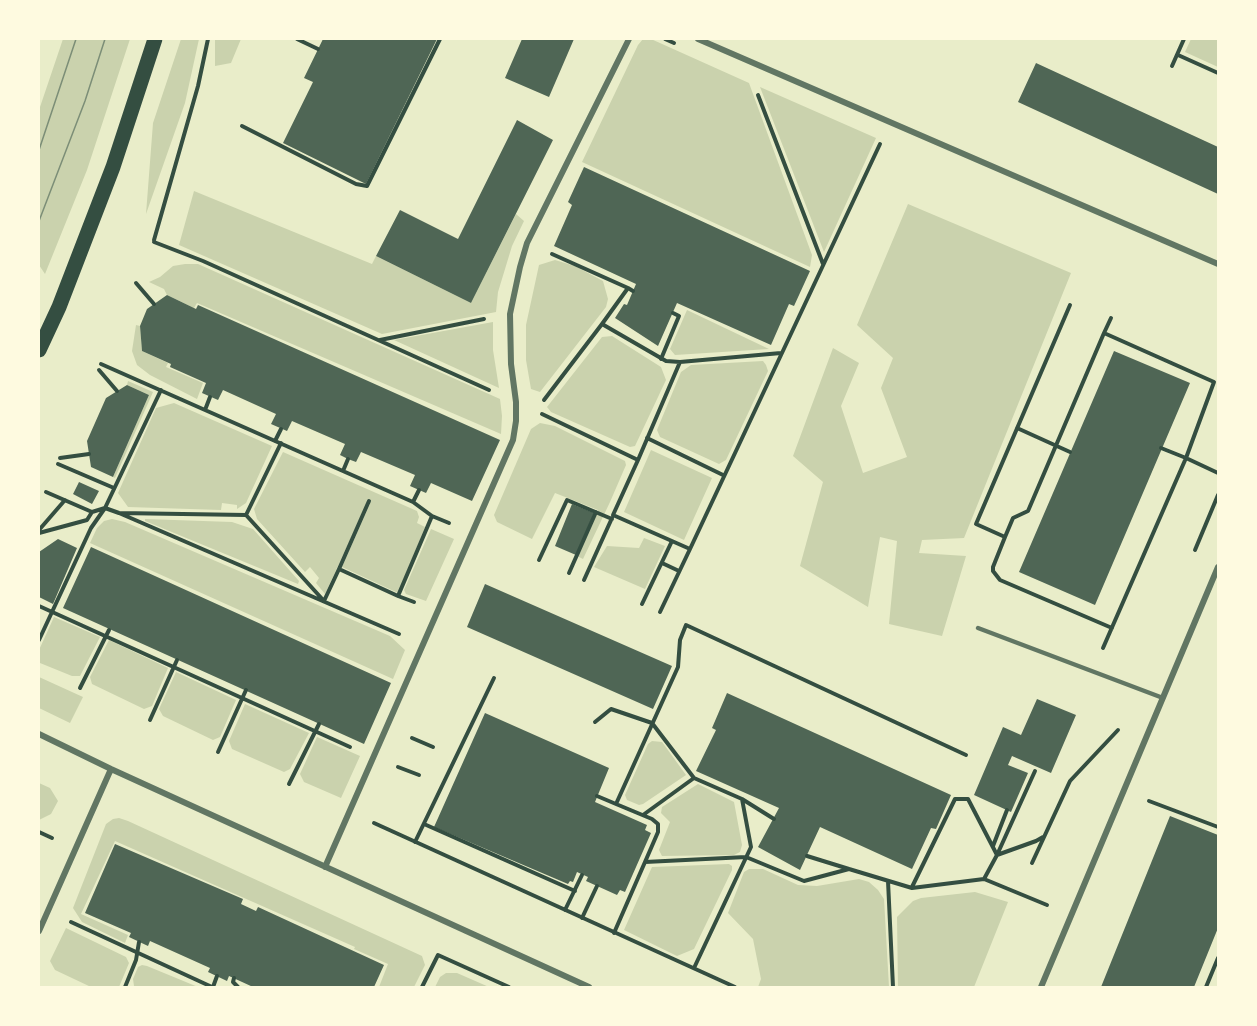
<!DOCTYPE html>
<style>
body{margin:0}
#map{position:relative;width:1257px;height:1026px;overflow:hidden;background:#e9edc9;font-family:Georgia,serif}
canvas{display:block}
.frame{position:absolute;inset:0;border:40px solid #fefae0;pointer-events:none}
</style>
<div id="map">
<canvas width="1257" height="1026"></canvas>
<div class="frame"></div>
</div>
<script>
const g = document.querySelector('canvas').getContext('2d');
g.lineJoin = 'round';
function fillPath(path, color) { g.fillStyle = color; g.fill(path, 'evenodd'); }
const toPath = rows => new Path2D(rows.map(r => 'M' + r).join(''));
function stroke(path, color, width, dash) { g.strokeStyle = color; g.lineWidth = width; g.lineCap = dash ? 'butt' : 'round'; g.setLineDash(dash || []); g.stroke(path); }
const green = toPath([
 [63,39,130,39,87,170,45,274,39,265,39,110],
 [181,39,199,39,185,103,146,214,153,123],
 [215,39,241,39,231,63,215,66],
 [643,39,651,39,749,83,812,255,810,267,582,162,638,45],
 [1191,39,1218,39,1218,67,1185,52],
 [760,87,876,138,824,252],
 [194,191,372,264,376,256,471,303,516,214,524,221,512,246,498,292,496,312,382,334,179,245],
 [908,204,1071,273,964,538,922,540,919,553,966,556,942,636,889,624,897,541,880,537,868,607,800,566,823,482,793,456,833,348,859,363,841,406,863,473,907,457,881,388,893,358,857,325],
 [555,260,575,266,603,281,608,299,606,307,540,392,531,389,526,360,526,325,539,265],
 [185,264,198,264,500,399,502,416,501,434,197,303,194,308,167,295,164,289,149,282,160,277,173,266],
 [687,310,769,349,675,355,670,349],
 [493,322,493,350,499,388,394,340],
 [136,325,140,326,142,351,168,363,166,367,203,383,197,399,150,375,137,365,132,351],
 [612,336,661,367,666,380,635,446,630,447,551,412,547,407,602,337],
 [763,361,766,365,768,371,726,460,719,464,660,437,657,430,681,372,691,365],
 [128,381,153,392,115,478,113,477,149,395,127,385],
 [174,403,272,446,246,503,237,509,237,505,222,503,221,510,128,507,118,493,156,408],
 [540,423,555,426,625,461,626,465,610,502,583,559,577,556,598,510,555,493,532,539,497,522,494,515,531,429],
 [651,450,712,478,684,540,624,512],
 [283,452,417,511,419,517,417,523,425,527,398,593,342,567,370,504,367,503,325,594,316,583,319,578,310,567,305,572,257,519,254,509],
 [112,519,125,522,390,636,405,650,393,679,90,543,97,528,104,521],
 [145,519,232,522,253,529,299,581,298,584,145,521],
 [431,529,454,539,426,601,406,594,404,590],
 [644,538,665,546,645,589,594,567,607,546,639,548],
 [54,617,100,637,80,676,72,676,40,663,39,650],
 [109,640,168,668,152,706,144,709,92,684,90,677],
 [176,672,236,700,220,737,213,740,163,716,159,709],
 [39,677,83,697,70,723,39,708],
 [245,704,309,733,290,769,284,772,232,749,229,741],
 [317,737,360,756,341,798,304,782,300,774],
 [652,741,662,742,665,746,686,775,643,804,639,805,627,800,625,795,648,744],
 [39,783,50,788,58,801,51,814,39,820],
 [698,784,734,802,742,845,740,852,734,855,662,856,659,850,670,822,661,813,662,807],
 [119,818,128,821,422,956,425,965,414,987,379,987,388,964,354,949,355,947,115,841,81,914,128,935,125,943,82,922,73,908,106,824,113,819],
 [729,864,732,866,732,870,694,949,677,956,624,930,652,867],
 [749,869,763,869,798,885,817,886,859,879,869,882,878,890,884,899,889,987,758,987,761,979,753,939,728,913,744,872],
 [975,892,1008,902,974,987,898,987,897,917,913,901,921,898],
 [66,928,126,957,129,963,119,987,91,987,55,970,50,961],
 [142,965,147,966,198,987,137,987,134,986,133,979,138,967],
 [446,973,457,973,489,987,435,987,440,977]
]);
const building = toPath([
 [323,39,437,39,366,184,283,143,313,82,304,78],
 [522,39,574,39,549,97,505,78],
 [1036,63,1218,147,1218,194,1018,102],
 [517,120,553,140,471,303,376,256,400,210,458,239],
 [584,167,810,271,794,306,789,304,771,345,677,303,658,346,615,318,624,304,627,305,636,284,554,246,572,205,568,202],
 [167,295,194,308,196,309,198,305,500,440,472,501,431,483,426,493,410,486,415,475,361,452,356,462,348,459,340,455,345,444,292,421,287,431,271,424,276,414,223,390,218,400,202,393,206,383,170,367,171,364,142,351,140,326,147,309],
 [1114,351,1190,383,1095,605,1019,572],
 [127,385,149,395,113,477,91,467,87,441,106,398],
 [79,482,99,491,92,504,73,494],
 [572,504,594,513,576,555,555,546],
 [58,539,77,548,53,604,39,597,39,552],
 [91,547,391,683,364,744,63,608],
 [485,584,672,666,653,709,467,627],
 [727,693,951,795,936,829,931,828,912,869,820,827,800,870,758,847,779,808,696,771,716,730,712,728],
 [1037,699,1076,715,1051,773,1012,756,1008,765,1028,773,1011,812,974,795,1003,727,1021,735],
 [485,713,609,768,595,802,647,825,645,830,651,833,625,892,620,890,617,895,586,881,588,877,577,872,573,882,570,881,568,884,434,827],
 [1170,816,1218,835,1218,928,1194,987,1101,987],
 [115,844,243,899,241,904,256,911,258,907,384,965,374,987,253,987,229,976,227,981,208,972,210,968,150,941,148,946,129,937,131,933,85,913]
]);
const path = toPath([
 [297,39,318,49],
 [665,39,674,43],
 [1178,55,1218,73],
 [1172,66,1184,39],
 [758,95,823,264],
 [242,126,356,184,367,186,440,39],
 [154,240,198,86,208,39],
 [154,242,203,261,489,390],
 [552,254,628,288,602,324,666,361,680,362],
 [136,283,154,304],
 [628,288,633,291],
 [1070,305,976,524,1005,537,1013,518,1028,511,1104,333,1214,382,1186,458,1218,473],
 [1104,333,1111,318],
 [380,340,484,319],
 [661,359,679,316,673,313],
 [101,364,413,502,432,516,449,523],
 [99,370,117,391],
 [544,400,602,324],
 [205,410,210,397],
 [542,414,638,460,613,515,690,549,880,144],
 [1017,428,1070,452],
 [647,438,723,475],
 [275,441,281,429],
 [60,458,89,454],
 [638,460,680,362,781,353],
 [58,464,114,488],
 [343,471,348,459],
 [46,492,92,512],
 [369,501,339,569,398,596,432,516],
 [413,502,419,490],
 [119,513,399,634],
 [246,515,324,601,339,569],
 [39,530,65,500],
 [39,533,87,520,92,512,105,508,119,513,246,515,281,443],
 [1005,537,993,567,993,571,1000,580,1112,628],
 [1195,550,1218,495],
 [539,560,567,500,612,519],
 [662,563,679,571],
 [569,573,596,512],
 [584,580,612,518],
 [398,596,414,602],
 [642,604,672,541],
 [39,606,350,747],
 [660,612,690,549],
 [39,640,91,528,105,508,161,390],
 [1103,648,1186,458,1161,448],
 [80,688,109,630],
 [150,720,177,660],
 [595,722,611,709,652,723,694,778,742,799,751,847,694,968],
 [412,738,433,747],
 [218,752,246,690],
 [398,767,419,775],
 [289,784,319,724],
 [597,796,616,804],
 [742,799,774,819],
 [1149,801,1218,827],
 [643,815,694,778],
 [374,823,735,987],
 [424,824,575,891],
 [39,832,52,838],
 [415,842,494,678],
 [993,846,1007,810],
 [807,856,849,869],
 [645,862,658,832,658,824,652,819,616,804,678,667,680,640,686,625,966,755],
 [1032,863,1070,781,1118,730],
 [984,879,997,855,1036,841,1043,837],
 [888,881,893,987],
 [912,887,955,799,968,799,997,855,1035,771],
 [565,910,582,875],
 [582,918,597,886],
 [71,922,212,987],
 [614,933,645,862,746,857,804,881,849,869,912,888,984,879,1047,905],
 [234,978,233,982,238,987],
 [125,987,136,960,139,942],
 [213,987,217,976],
 [422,987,438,955,509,987],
 [1206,987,1218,958]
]);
const service = toPath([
 [978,628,1163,698]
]);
const minor = toPath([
 [698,39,1218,264],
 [39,734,111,769,589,987],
 [325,867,513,440,516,421,516,402,511,364,510,314,520,267,527,243,629,39],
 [39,931,111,769],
 [1041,987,1218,567]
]);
const primary = toPath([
 [39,350,59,307,113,167,155,39]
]);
const tram = toPath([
 [39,150,76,39],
 [39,221,85,101,105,39]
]);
fillPath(green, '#cad2ad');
fillPath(building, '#4f6655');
stroke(path, '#344e41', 4);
stroke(service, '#617663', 4.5);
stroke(minor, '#617663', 6);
stroke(primary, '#344e41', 15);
stroke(tram, '#7c8e77', 1.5);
</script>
